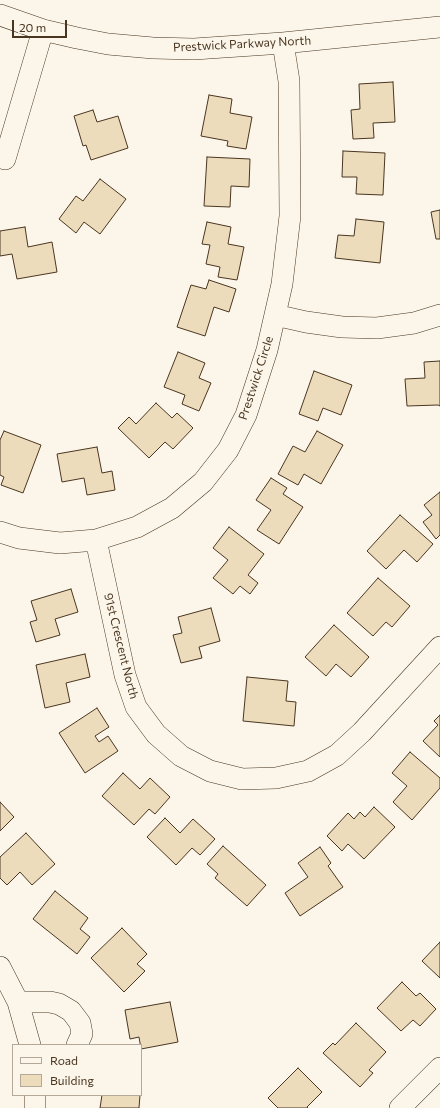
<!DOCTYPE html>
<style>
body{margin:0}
#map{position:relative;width:440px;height:1108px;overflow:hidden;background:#fbf6e9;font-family:Commissioner,sans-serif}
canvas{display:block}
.legend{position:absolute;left:12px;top:1044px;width:130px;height:52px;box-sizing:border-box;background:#fbf6e9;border:1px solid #b4a999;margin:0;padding:5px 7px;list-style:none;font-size:12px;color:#4a3520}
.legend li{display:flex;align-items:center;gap:8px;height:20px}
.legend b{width:20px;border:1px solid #b4a999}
.scale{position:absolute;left:12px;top:20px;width:55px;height:18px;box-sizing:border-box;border:2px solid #4a3520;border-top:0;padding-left:5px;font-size:12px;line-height:14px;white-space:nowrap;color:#4a3520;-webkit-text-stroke:3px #fbf6e9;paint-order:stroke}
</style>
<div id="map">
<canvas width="440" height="1108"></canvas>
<ul class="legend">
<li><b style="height:5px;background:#fbf6e9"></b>Road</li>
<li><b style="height:11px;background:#ecdcbc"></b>Building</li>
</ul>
<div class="scale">20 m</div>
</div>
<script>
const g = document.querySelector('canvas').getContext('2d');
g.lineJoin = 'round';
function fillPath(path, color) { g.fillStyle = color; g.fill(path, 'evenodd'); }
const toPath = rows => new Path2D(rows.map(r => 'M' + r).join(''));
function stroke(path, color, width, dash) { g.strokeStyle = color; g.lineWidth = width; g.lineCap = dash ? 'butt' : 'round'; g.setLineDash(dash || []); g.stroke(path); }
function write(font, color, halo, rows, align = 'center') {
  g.font = font + ' Commissioner,sans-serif'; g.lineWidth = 3; g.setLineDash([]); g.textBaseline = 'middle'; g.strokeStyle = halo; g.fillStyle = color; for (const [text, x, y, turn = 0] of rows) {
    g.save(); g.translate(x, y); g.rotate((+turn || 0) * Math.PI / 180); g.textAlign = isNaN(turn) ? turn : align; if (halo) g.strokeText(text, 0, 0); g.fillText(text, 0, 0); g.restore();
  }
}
const building = toPath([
 [393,82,395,122,373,123,374,138,353,139,351,110,360,109,359,84,393,82],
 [209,95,232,99,230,113,252,117,246,149,227,146,228,141,201,136,209,95],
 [93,110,97,122,118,116,128,148,91,160,86,145,83,146,74,116,93,110],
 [343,151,385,153,383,195,356,194,357,177,342,177,343,151],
 [207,157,250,159,249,187,231,186,230,207,204,206,207,157],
 [100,179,126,199,100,234,84,222,76,233,59,219,76,196,83,201,100,179],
 [440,210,440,239,436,239,431,212,440,210],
 [356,219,384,222,380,263,335,258,338,235,354,236,356,219],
 [207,222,231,227,228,244,244,247,237,280,218,277,220,267,206,264,210,245,202,244,207,222],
 [25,227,28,247,52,242,57,272,17,279,12,254,0,256,0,231,25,227],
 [209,280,236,289,229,312,214,307,205,336,177,327,191,285,206,289,209,280],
 [178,352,205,363,199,378,211,383,199,411,182,404,185,395,164,387,178,352],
 [440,361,440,406,438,405,407,406,405,379,425,378,424,362,440,361],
 [314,371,352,385,341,415,323,408,318,421,299,414,314,371],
 [156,403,172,418,177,413,193,428,173,449,165,442,149,458,118,428,129,417,136,424,156,403],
 [4,431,41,445,23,493,1,485,4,477,0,475,0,440,4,431],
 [317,431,343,445,321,484,304,474,298,485,278,474,293,446,305,452,317,431],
 [97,447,102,473,112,471,115,490,87,495,84,478,62,482,57,454,97,447],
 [271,478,287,488,283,494,303,507,279,544,257,530,271,510,256,500,271,478],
 [440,492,440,535,436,539,423,522,432,515,424,505,440,492],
 [400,515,433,544,417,562,404,550,386,569,367,551,400,515],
 [229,527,264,554,248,575,258,583,250,594,240,586,233,594,213,578,228,560,213,548,229,527],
 [378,578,410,606,392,627,386,622,373,636,347,613,378,578],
 [71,589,78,612,55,619,60,635,36,642,30,622,37,620,31,601,71,589],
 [211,608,220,641,199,647,202,658,181,663,173,635,182,633,178,617,211,608],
 [334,625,369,657,351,677,336,664,326,676,305,657,334,625],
 [85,654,90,677,66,683,70,702,45,708,36,665,85,654],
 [247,677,288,681,286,701,296,702,294,726,243,721,247,677],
 [97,708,109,727,95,736,99,742,108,736,118,751,85,773,59,733,97,708],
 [440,715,440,757,423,741,438,725,434,721,440,715],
 [410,752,440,778,440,788,412,820,393,802,407,786,392,773,410,752],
 [123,773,140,789,150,778,170,797,155,814,149,809,134,825,102,796,123,773],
 [0,802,14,817,0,831,0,802],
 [374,807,395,827,364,859,348,844,342,851,327,836,348,813,354,819,360,812,365,817,374,807],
 [165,818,180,833,193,819,215,839,200,855,192,848,176,865,147,837,165,818],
 [26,833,55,864,32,885,20,872,7,885,0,878,0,857,26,833],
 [223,846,266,885,247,906,215,878,218,874,207,864,223,846],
 [320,847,331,863,328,866,343,887,300,916,285,893,308,877,298,863,320,847],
 [55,891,88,918,80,929,90,937,77,954,33,919,55,891],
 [122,928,147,954,137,964,145,971,124,992,91,958,122,928],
 [440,942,440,978,422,961,440,942],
 [402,982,416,996,420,993,436,1009,420,1026,413,1020,401,1031,377,1008,402,982],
 [170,1002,178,1042,141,1049,139,1037,130,1039,125,1010,170,1002],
 [356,1023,386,1052,369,1070,373,1073,360,1087,323,1053,333,1043,335,1045,356,1023],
 [298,1068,322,1092,307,1107,308,1108,278,1108,268,1098,298,1068],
 [102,1095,140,1095,139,1108,100,1108,102,1095]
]);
const minor = toPath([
 [0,15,43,30,77,38,108,44,153,48,194,49,283,43,440,27],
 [5,159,43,30],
 [275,315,306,322,342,327,377,328,414,323,440,315],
 [0,532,19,538,60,543,96,540,137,527,172,508,203,482,228,450,246,415,267,350,282,284,290,216,289,81,283,43],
 [96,540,125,675,136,707,156,734,181,756,210,771,242,779,276,778,308,771,337,755,362,732,440,647],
 [0,967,18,1002,30,1045],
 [18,1002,50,1002,59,1004,71,1011,80,1023,82,1034,77,1045],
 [35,1108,35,1095],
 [400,1108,440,1068]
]);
const streetNames = [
 ["Prestwick Parkway North",242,44,-3],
 ["Prestwick Circle",256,378,-72],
 ["91st Crescent North",121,646,76]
];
fillPath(building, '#ecdcbc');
stroke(building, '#4a3520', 1);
stroke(minor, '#4a3520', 22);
stroke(minor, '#fbf6e9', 21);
write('12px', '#4a3520', '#fbf6e9', streetNames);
</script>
